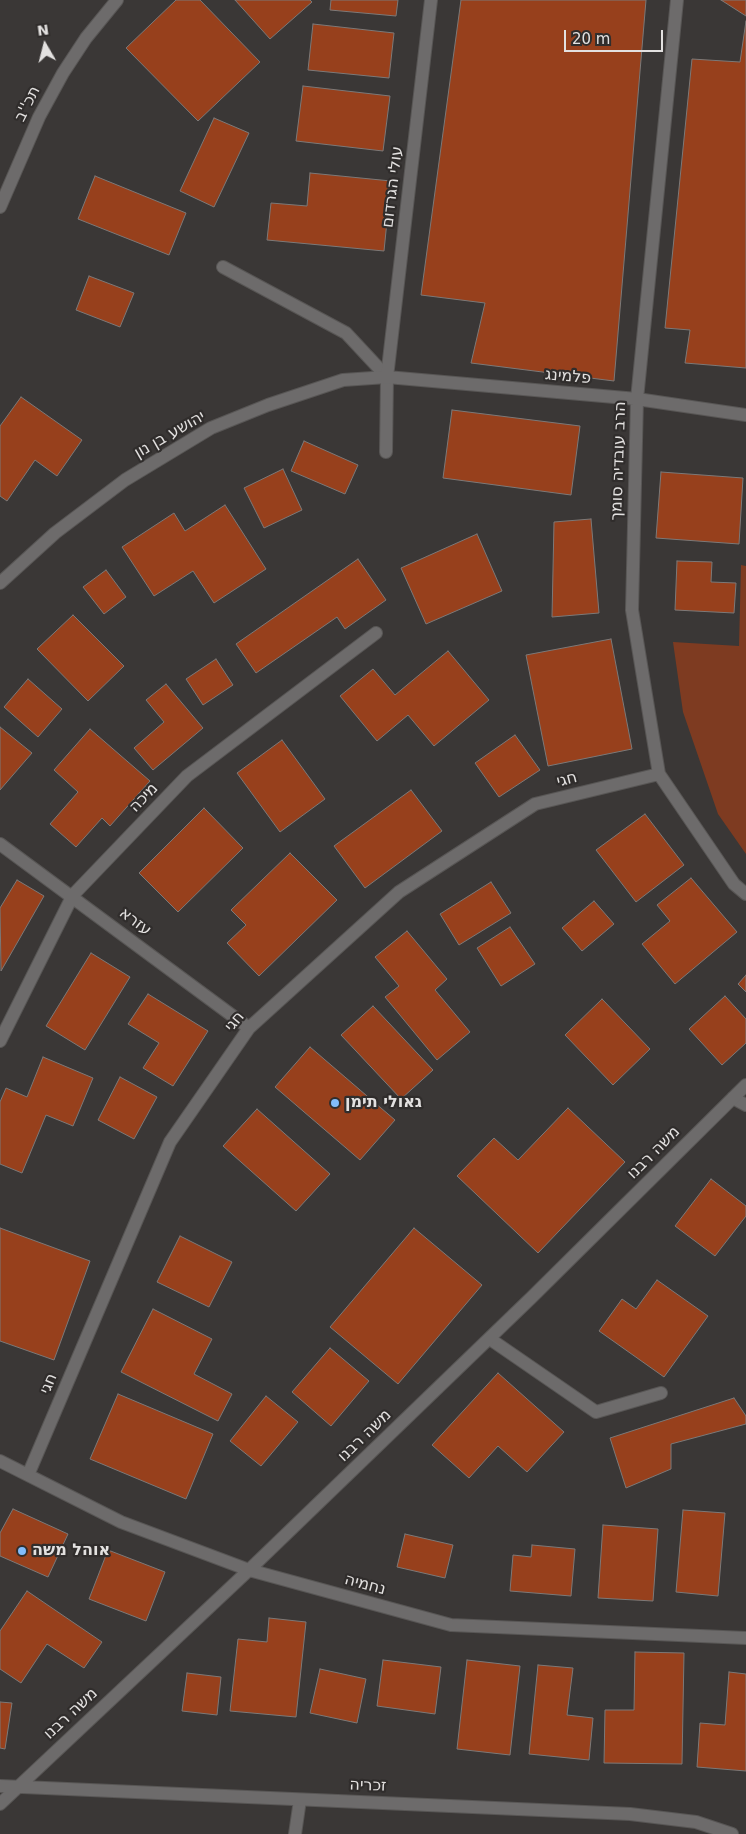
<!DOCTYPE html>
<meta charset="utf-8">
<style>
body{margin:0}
#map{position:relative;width:746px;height:1834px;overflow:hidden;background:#3a3736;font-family:"DejaVu Sans",sans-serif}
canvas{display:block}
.north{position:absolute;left:20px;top:20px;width:50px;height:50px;-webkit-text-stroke:4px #302d2c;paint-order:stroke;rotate:352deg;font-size:14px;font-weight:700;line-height:20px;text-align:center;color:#e3e1e0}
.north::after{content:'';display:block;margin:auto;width:18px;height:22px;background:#e3e1e0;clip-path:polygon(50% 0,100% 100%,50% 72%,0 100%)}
.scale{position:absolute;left:564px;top:30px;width:99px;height:22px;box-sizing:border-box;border:2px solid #e3e1e0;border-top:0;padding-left:6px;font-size:15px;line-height:18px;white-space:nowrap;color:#e3e1e0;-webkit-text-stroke:4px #302d2c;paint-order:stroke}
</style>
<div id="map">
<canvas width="746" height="1834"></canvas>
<div class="north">N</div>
<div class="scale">20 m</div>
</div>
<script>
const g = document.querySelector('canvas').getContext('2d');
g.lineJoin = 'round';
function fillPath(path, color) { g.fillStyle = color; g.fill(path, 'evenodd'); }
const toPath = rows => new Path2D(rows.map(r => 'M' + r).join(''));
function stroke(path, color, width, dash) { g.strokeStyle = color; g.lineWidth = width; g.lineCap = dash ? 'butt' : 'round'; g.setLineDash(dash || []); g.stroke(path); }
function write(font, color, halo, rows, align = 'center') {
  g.font = font + ' "DejaVu Sans",Heebo,sans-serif'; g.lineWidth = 4.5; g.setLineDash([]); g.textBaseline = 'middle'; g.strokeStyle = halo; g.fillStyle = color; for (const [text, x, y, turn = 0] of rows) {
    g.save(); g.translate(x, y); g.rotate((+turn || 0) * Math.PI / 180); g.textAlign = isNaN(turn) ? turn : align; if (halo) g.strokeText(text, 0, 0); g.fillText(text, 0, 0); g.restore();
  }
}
const green = toPath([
 [741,565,746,566,746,854,718,814,683,712,673,642,739,646]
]);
const building = toPath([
 [176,0,200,0,260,62,198,121,126,48,176,0],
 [235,0,310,0,312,2,270,39,235,0],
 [331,0,398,0,396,16,330,10,331,0],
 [461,0,646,0,614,381,471,363,485,303,421,295,461,0],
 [721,0,746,0,746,16,721,0],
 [746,21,746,368,685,363,690,330,665,328,692,59,740,62,746,21],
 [313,24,394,33,389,78,308,70,313,24],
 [303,86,390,96,383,151,296,141,303,86],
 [214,118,249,133,214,207,180,191,214,118],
 [310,173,391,181,384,251,267,240,271,203,307,206,310,173],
 [95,176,186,213,169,255,78,219,95,176],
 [89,276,134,293,120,327,76,310,89,276],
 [21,397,82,440,57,476,35,460,7,501,0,496,0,426,21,397],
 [452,410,580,426,571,495,443,478,452,410],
 [304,441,358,465,345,494,291,471,304,441],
 [283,469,302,510,264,528,244,488,283,469],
 [661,472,743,478,739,544,656,538,661,472],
 [225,505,266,569,214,603,193,571,154,596,122,547,174,513,185,531,225,505],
 [591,519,599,613,552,617,554,522,591,519],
 [477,534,502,591,426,624,401,568,477,534],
 [358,559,386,600,345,629,337,617,256,673,236,644,358,559],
 [677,561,712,562,711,582,736,583,734,613,675,610,677,561],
 [106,570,126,597,104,614,83,587,106,570],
 [73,615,124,666,88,701,37,649,73,615],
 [611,639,632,749,548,766,526,655,611,639],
 [448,651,489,700,434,746,408,715,377,741,340,696,373,669,395,695,448,651],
 [216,659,233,685,203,705,186,679,216,659],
 [28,679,62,709,38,737,4,707,28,679],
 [166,684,203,728,153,770,134,748,164,722,146,700,166,684],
 [0,727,32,753,0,790,0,727],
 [90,729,150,781,110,826,102,818,76,847,50,824,78,792,54,770,90,729],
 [515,735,540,770,499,797,475,763,515,735],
 [282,740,325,799,280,832,237,773,282,740],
 [411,790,442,831,365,888,334,846,411,790],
 [204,808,243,848,178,912,139,873,204,808],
 [645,814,684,865,636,902,596,850,645,814],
 [290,853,337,900,259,976,227,943,246,925,231,910,290,853],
 [691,878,737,932,675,984,642,944,670,921,657,905,691,878],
 [17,880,44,896,1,971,0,908,17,880],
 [491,882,511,913,459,945,440,914,491,882],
 [594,901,614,924,582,951,562,928,594,901],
 [510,927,535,964,501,986,477,948,510,927],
 [407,931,447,979,435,990,470,1032,437,1060,385,997,399,986,375,957,407,931],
 [91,953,130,977,85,1050,46,1026,91,953],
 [746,975,746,992,738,984,746,975],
 [148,994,208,1031,173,1086,143,1068,159,1043,128,1024,148,994],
 [725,996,746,1019,746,1043,722,1065,689,1029,725,996],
 [602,999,650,1049,613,1085,565,1035,602,999],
 [373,1006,433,1070,401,1099,341,1035,373,1006],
 [310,1047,395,1120,360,1160,275,1087,310,1047],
 [43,1057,93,1078,73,1126,46,1115,22,1173,0,1164,0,1102,6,1088,27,1097,43,1057],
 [120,1077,157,1097,134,1139,98,1120,120,1077],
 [568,1108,625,1162,538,1253,457,1176,494,1138,518,1160,568,1108],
 [257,1109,330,1174,296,1211,223,1146,257,1109],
 [711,1179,746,1206,746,1216,715,1256,675,1226,711,1179],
 [0,1228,90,1261,54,1360,0,1341,0,1228],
 [414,1228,482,1285,398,1384,330,1327,414,1228],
 [180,1236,232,1262,209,1307,157,1282,180,1236],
 [657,1280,708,1316,664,1377,599,1331,622,1299,636,1309,657,1280],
 [153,1309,212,1339,194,1374,232,1394,218,1421,121,1372,153,1309],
 [330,1348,369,1381,331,1426,292,1392,330,1348],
 [498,1373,564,1432,527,1472,498,1446,469,1478,432,1445,498,1373],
 [118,1394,213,1434,186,1499,90,1459,118,1394],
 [266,1396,298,1422,261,1466,230,1441,266,1396],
 [734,1398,746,1416,746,1424,671,1444,671,1469,626,1488,610,1438,734,1398],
 [13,1509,68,1534,48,1577,0,1556,0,1533,13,1509],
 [683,1510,725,1513,718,1596,676,1592,683,1510],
 [603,1525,658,1529,653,1601,598,1598,603,1525],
 [405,1534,453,1545,445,1578,397,1567,405,1534],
 [532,1545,575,1549,571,1596,510,1591,513,1555,531,1557,532,1545],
 [108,1550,165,1572,146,1621,89,1599,108,1550],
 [27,1591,102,1642,84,1668,47,1644,21,1683,0,1669,0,1631,27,1591],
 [269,1618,306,1622,296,1717,230,1711,238,1639,267,1642,269,1618],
 [635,1652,684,1653,682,1764,604,1763,605,1710,634,1710,635,1652],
 [383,1660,441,1667,435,1714,377,1706,383,1660],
 [467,1660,520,1666,510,1755,457,1749,467,1660],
 [538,1665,573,1668,567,1715,593,1718,589,1760,529,1754,538,1665],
 [320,1669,366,1679,357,1723,310,1713,320,1669],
 [729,1672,746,1674,746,1771,697,1767,700,1723,725,1725,729,1672],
 [187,1673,221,1677,217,1715,182,1711,187,1673],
 [0,1702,12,1703,5,1749,0,1748,0,1702]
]);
const lane = toPath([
 [223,267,346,333,387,377,386,452],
 [733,1098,746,1105],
 [490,1339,596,1412,661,1393],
 [295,1834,300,1800]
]);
const street = toPath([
 [677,0,637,399,632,610,659,774,734,884,746,894],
 [0,207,39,117,63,73,86,38,117,0],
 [387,377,431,0],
 [0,583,55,533,125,480,211,428,268,405,343,380,387,377,637,399,746,415],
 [0,844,249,1028],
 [0,1041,73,895,187,776,376,633],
 [0,1461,121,1522,249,1570,451,1625,746,1638],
 [28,1475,170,1142,249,1028,399,892,535,804,659,774],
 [0,1786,630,1814,696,1822,732,1834],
 [0,1804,249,1570,532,1297,746,1085]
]);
const markers = [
 [335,1103,5,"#82bcfa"],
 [22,1551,5,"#82bcfa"]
];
const streetNames = [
 ["תכ''ב",28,104,-63],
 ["עולי הגרדום",393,187,-83],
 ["פלמינג",568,377,5],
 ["יהושע בן נון",170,435,-30],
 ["הרב עובדיה סומך",619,461,-88],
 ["חגי",567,780,-14],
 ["מיכה",144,798,-46],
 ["עזרא",135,922,37],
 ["חגי",235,1022,-50],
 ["משה רבנו",654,1153,-45],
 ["חגי",49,1384,-67],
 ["משה רבנו",365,1436,-44],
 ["נחמיה",365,1585,15],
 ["משה רבנו",71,1714,-43],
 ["זכריה",368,1786,2]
];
const poiNames = [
 ["גאולי תימן",345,1103],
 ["אוהל משה",32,1551]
];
fillPath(green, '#7e3b21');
fillPath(building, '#97401c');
stroke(building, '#7c7978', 1);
stroke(lane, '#585655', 14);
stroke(street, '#585655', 14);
stroke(lane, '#6d6b6b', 12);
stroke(street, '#6d6b6b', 12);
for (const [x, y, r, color] of markers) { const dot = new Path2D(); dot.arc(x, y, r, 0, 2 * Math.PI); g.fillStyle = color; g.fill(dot); stroke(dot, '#302d2c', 2); }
write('16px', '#e3e1e0', '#302d2c', streetNames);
write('bold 16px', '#e3e1e0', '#302d2c', poiNames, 'left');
</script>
